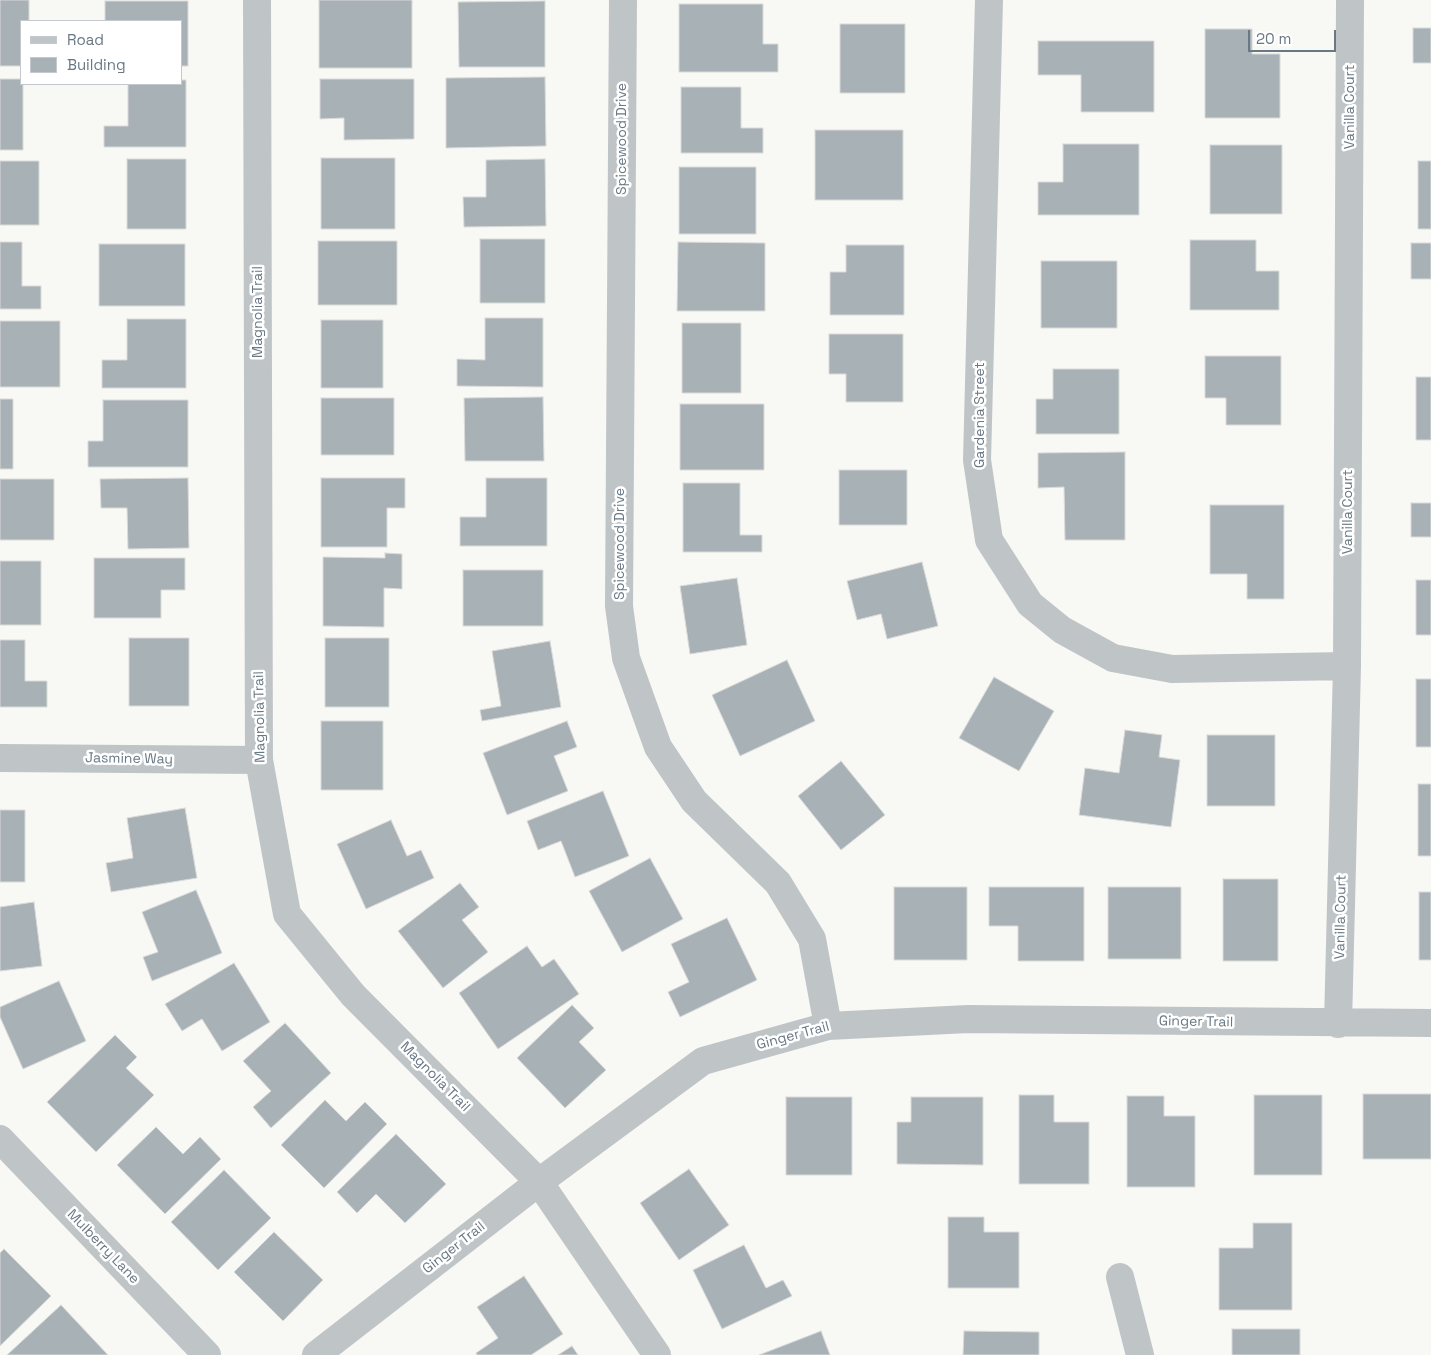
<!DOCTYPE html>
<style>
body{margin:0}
#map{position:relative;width:1431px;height:1355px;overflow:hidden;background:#f8f8f5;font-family:"Space Grotesk",sans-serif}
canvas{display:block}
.legend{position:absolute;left:20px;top:20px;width:162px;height:65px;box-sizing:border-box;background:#fff;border:1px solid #c3c9ce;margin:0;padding:6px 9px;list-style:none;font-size:15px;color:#687885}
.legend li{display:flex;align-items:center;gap:10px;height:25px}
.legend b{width:25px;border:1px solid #c3c9ce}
.scale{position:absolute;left:1248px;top:30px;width:88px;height:22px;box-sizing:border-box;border:2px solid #687885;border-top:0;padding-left:6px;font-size:15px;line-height:18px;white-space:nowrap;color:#687885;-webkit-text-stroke:4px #fff;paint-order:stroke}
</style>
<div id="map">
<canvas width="1431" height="1355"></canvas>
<ul class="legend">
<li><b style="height:6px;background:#bfc4c7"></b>Road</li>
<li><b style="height:14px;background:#a8b1b6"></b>Building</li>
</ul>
<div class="scale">20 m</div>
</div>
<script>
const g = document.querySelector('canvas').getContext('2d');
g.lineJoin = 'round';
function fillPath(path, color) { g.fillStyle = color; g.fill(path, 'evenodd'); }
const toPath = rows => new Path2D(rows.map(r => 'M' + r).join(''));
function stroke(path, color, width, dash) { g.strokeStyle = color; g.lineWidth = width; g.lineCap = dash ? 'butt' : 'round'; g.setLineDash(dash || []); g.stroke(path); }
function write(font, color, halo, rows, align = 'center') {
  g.font = font + ' "Space Grotesk",sans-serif'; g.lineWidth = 5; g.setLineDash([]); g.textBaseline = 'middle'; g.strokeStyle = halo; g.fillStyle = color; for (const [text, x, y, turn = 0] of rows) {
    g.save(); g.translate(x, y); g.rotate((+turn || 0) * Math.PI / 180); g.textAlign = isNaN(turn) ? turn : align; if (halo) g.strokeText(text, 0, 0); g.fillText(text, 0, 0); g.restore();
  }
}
const building = toPath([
 [0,0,29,0,29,21,21,21,21,66,0,66,0,0],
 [319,0,412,0,412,68,319,68,319,0],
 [105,1,188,1,188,66,181,66,181,21,105,21,105,1],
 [545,1,545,67,459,67,458,2,545,1],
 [679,4,763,4,763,44,778,44,778,72,679,72,679,4],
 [840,24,905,24,905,93,840,93,840,24],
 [1413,28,1431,28,1431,63,1413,63,1413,28],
 [1205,29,1252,29,1252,54,1280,54,1280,118,1205,118,1205,29],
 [1038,41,1154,41,1154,112,1081,112,1081,75,1038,75,1038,41],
 [545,77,546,146,446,148,446,78,545,77],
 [0,79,21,79,23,84,23,150,0,150,0,79],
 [320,79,414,79,414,139,344,140,344,118,320,119,320,79],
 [181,80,186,80,186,147,104,147,104,126,128,126,128,84,181,84,181,80],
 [681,87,741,87,741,128,763,128,763,153,681,153,681,87],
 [815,130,903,130,903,200,815,200,815,130],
 [1063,144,1139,144,1139,215,1038,215,1038,182,1063,182,1063,144],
 [1210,145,1282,145,1282,214,1210,214,1210,145],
 [321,158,395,158,395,229,321,229,321,158],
 [127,159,186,159,186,229,127,229,127,159],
 [545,159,546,226,464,227,463,197,486,197,486,160,545,159],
 [0,161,39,161,39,225,0,225,0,161],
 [1418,161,1431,161,1431,229,1418,229,1418,161],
 [679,167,756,167,756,234,679,234,679,167],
 [480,239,545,239,545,303,480,303,480,239],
 [1190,240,1256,240,1256,271,1279,271,1279,310,1190,310,1190,240],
 [318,241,397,241,397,305,318,305,318,241],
 [0,242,22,242,22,286,41,286,41,309,0,309,0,242],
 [678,242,765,243,765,311,677,311,678,242],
 [1411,243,1431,243,1431,279,1411,279,1411,243],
 [99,244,185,244,185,306,99,306,99,244],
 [846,245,904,245,904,315,830,315,830,272,846,272,846,245],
 [1041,261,1117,261,1117,328,1041,328,1041,261],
 [485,318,543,318,543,387,457,386,457,359,485,360,485,318],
 [127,319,186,319,186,388,102,388,102,360,127,360,127,319],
 [321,320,383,320,383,388,321,388,321,320],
 [0,321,60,321,60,387,0,387,0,321],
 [682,323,741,323,741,393,682,393,682,323],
 [829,334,903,334,903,402,846,402,846,374,829,374,829,334],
 [1205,356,1281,356,1281,425,1226,425,1226,398,1205,398,1205,356],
 [1053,369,1119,369,1119,434,1036,434,1036,399,1053,399,1053,369],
 [1416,377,1431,377,1431,440,1416,440,1416,377],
 [543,397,544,461,465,461,464,398,543,397],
 [321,398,394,398,394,455,321,455,321,398],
 [0,399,13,399,13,469,0,469,0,399],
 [103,400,188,400,188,467,88,467,88,441,103,441,103,400],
 [680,404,764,404,764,470,680,470,680,404],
 [1125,452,1125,540,1065,540,1064,487,1038,488,1038,453,1125,452],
 [839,470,907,470,907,525,839,525,839,470],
 [188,478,189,548,128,549,127,508,101,508,100,479,188,478],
 [321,478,405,478,405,508,387,508,387,547,321,547,321,478],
 [486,478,547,478,547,546,460,546,460,517,486,517,486,478],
 [0,479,54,479,54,540,0,540,0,479],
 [683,483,740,483,740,535,762,535,762,552,683,552,683,483],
 [1411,503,1431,503,1431,537,1411,537,1411,503],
 [1210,505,1284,505,1284,599,1247,599,1247,574,1210,574,1210,505],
 [385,553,402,554,402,589,384,588,384,627,323,626,323,557,385,558,385,553],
 [94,558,185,558,185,590,161,590,161,618,94,618,94,558],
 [0,561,41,561,41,625,0,625,0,561],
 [922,562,938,626,887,639,881,614,857,620,847,581,922,562],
 [463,570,543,570,543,626,463,626,463,570],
 [737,578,747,645,690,654,680,586,737,578],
 [1416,580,1431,580,1431,635,1416,635,1416,580],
 [129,638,189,638,189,706,129,706,129,638],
 [325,638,389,638,389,707,325,707,325,638],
 [0,640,25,640,25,681,47,681,47,707,0,707,0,640],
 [550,641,561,707,482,721,480,710,501,706,492,651,550,641],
 [787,660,815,721,740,756,712,695,787,660],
 [994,677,1054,711,1019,771,959,738,994,677],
 [1416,679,1431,679,1431,747,1416,747,1416,679],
 [321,721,383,721,383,790,321,790,321,721],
 [567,721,577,747,554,756,568,791,507,815,483,753,567,721],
 [1125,730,1162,735,1159,757,1180,760,1171,827,1079,815,1085,768,1119,773,1125,730],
 [1207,735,1275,735,1275,806,1207,806,1207,735],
 [841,761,885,815,841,850,798,796,841,761],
 [1418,784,1431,784,1431,856,1418,856,1418,784],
 [603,791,629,856,575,877,561,841,538,850,527,821,603,791],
 [185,808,197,878,111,892,106,863,133,858,127,818,185,808],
 [0,810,25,810,25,882,0,882,0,810],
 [391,820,407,856,421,850,434,878,366,909,337,844,391,820],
 [650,858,683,919,622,952,589,891,650,858],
 [1223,879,1278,879,1278,961,1223,961,1223,879],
 [460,883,479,907,462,920,488,952,443,988,398,931,460,883],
 [894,887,967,887,967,960,894,960,894,887],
 [989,887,1084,887,1084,961,1018,961,1018,926,989,926,989,887],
 [1108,887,1181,887,1181,959,1108,959,1108,887],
 [196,890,222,953,152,981,143,957,158,952,142,912,196,890],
 [1419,892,1431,892,1431,960,1419,960,1419,892],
 [34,902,42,966,0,971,0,907,34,902],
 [727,918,757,980,680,1017,668,992,689,982,671,944,727,918],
 [527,946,542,967,554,959,579,994,498,1049,459,993,527,946],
 [234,963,270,1022,222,1051,202,1019,182,1031,165,1004,234,963],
 [59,981,86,1041,23,1069,0,1017,0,1007,59,981],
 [572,1005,594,1028,579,1042,606,1070,565,1108,517,1058,572,1005],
 [285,1023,331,1073,271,1128,253,1107,271,1091,243,1061,285,1023],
 [115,1035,137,1057,126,1068,154,1095,96,1152,47,1102,115,1035],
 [1363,1094,1431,1094,1431,1159,1363,1159,1363,1094],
 [1019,1095,1054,1095,1054,1122,1089,1122,1089,1184,1019,1184,1019,1095],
 [1254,1095,1322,1095,1322,1175,1254,1175,1254,1095],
 [1127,1096,1164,1096,1164,1116,1195,1116,1195,1187,1127,1187,1127,1096],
 [786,1097,852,1097,852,1175,786,1175,786,1097],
 [911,1097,983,1097,983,1165,897,1164,897,1122,911,1122,911,1097],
 [325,1100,346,1121,365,1102,387,1124,324,1188,281,1145,325,1100],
 [156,1127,183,1154,200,1137,221,1159,165,1214,117,1165,156,1127],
 [396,1134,446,1184,405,1223,376,1194,357,1213,337,1192,396,1134],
 [689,1169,729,1225,679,1260,640,1203,689,1169],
 [224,1170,271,1218,218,1270,171,1222,224,1170],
 [948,1217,984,1217,984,1232,1019,1232,1019,1288,948,1288,948,1217],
 [1253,1223,1292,1223,1292,1310,1219,1310,1219,1248,1253,1248,1253,1223],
 [274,1232,323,1280,283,1321,234,1272,274,1232],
 [744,1245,766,1288,783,1280,792,1296,722,1329,693,1270,744,1245],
 [4,1249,51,1296,0,1346,0,1253,4,1249],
 [524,1276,563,1334,531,1355,477,1355,476,1353,498,1338,477,1307,524,1276],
 [61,1305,108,1355,7,1355,61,1305],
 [1232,1329,1300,1329,1300,1355,1232,1355,1232,1329],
 [821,1331,830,1355,759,1355,821,1331],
 [964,1331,1039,1332,1039,1355,963,1355,964,1331],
 [572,1346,578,1355,558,1355,572,1346]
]);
const minor = toPath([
 [257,0,259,760,287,914,353,995,539,1182,657,1355],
 [623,0,619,606,626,658,658,747,694,801,778,883,812,939,828,1026],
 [989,0,977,460,989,540,1030,604,1062,630,1113,658,1172,669,1347,666],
 [0,758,259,760],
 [1338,1024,1347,666,1350,0],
 [0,1139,207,1355],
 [1120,1277,1140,1355],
 [316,1355,539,1182,703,1061,828,1026,968,1019,1431,1023]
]);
const streetNames = [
 ["Vanilla Court",1350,107,-90],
 ["Spicewood Drive",622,139,-90],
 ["Magnolia Trail",258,312,-90],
 ["Gardenia Street",980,415,-90],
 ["Vanilla Court",1348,512,-90],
 ["Spicewood Drive",620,544,-90],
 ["Magnolia Trail",260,717,-91],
 ["Jasmine Way",129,759,1],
 ["Vanilla Court",1341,917,-89],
 ["Ginger Trail",1196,1022,1],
 ["Ginger Trail",793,1036,-15],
 ["Magnolia Trail",435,1077,45],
 ["Mulberry Lane",103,1247,46],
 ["Ginger Trail",454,1248,-38]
];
fillPath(building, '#a8b1b6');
stroke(building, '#dadad8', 1);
stroke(minor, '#bfc4c7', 28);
write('14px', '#687885', '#fff', streetNames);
</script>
